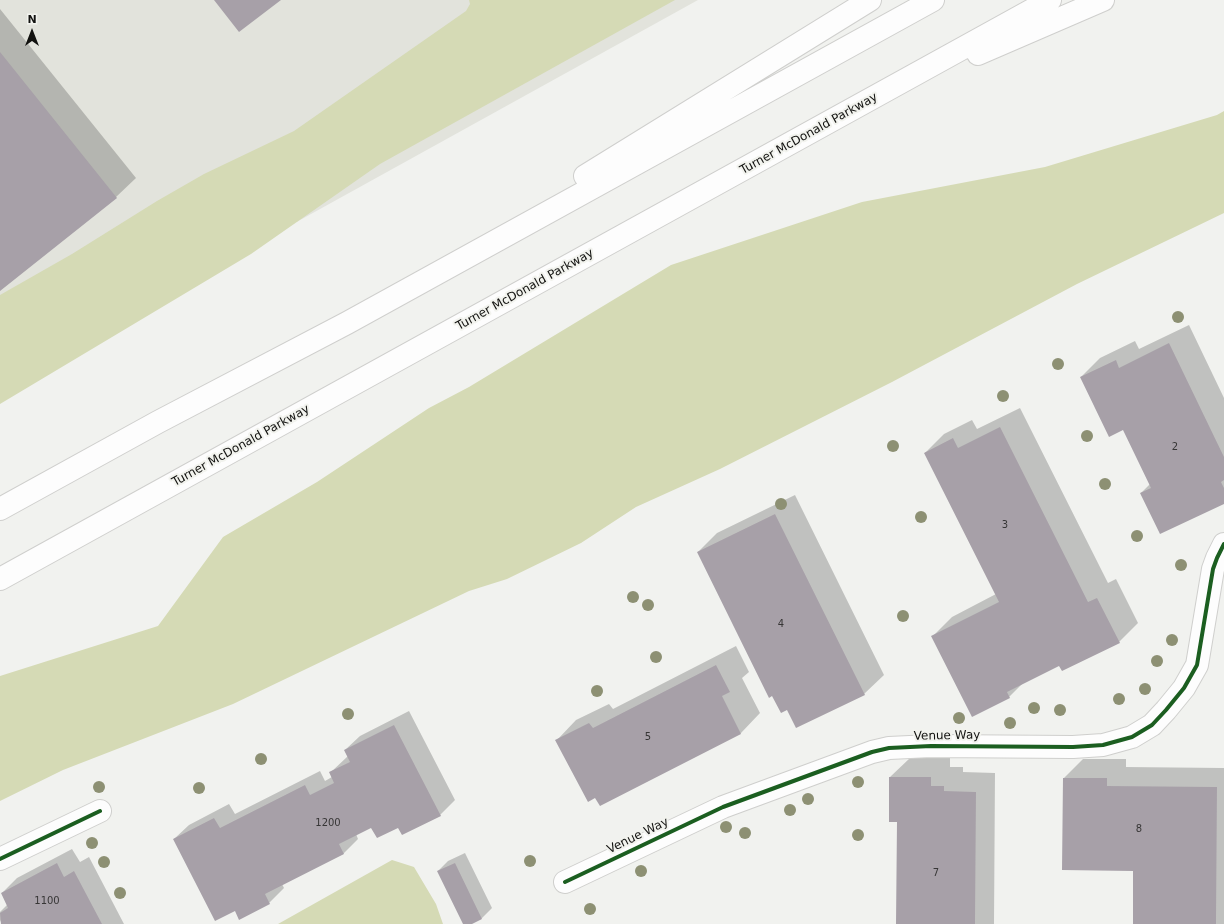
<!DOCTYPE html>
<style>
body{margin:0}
#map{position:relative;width:1224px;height:924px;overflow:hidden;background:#f1f2ef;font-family:"DejaVu Sans",sans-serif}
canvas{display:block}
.north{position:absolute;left:12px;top:12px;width:40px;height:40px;-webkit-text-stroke:3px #f2f3ee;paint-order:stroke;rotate:0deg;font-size:11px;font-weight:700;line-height:16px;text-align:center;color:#121210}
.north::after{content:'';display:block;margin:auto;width:14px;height:18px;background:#121210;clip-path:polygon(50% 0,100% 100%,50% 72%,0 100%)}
</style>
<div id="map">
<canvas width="1224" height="924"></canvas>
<div class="north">N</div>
</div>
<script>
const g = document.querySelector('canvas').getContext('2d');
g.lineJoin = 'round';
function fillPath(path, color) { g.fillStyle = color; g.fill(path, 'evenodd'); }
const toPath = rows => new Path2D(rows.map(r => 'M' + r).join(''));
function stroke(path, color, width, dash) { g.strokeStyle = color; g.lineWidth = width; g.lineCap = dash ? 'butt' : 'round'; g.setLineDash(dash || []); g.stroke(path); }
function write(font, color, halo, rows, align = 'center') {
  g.font = font + ' "DejaVu Sans",sans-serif'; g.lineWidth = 4; g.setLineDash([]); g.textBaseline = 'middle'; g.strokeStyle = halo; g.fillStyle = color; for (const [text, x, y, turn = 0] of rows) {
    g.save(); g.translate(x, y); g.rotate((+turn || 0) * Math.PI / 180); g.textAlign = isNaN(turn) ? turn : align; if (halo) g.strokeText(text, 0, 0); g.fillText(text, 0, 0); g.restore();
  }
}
const built = toPath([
 [0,0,698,0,0,386]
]);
const forest = toPath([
 [469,0,675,0,380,164,251,254,0,404,0,295,72,254,157,201,204,174,294,131,466,11,470,4],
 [1224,111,1224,213,1077,284,892,382,720,469,636,507,581,543,507,579,469,591,233,704,63,770,0,801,0,676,158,626,223,537,317,482,429,408,469,387,671,265,862,202,1045,167,1217,115],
 [392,860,414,867,436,904,443,924,278,924]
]);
const shadow = toPath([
 [0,9,136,178,116,197,0,290],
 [1189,325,1224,398,1224,503,1141,493,1150,484,1124,429,1081,377,1100,358,1135,341,1139,349],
 [1020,408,1108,583,1116,579,1138,623,1119,642,1060,664,1024,682,1009,697,933,636,952,617,996,594,925,453,944,434,972,420,977,429],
 [795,495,884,675,864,694,787,709,698,552,717,533],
 [736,646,749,672,742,678,760,713,741,733,600,804,557,740,576,720,609,704,613,709],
 [409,711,455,800,440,815,399,827,372,826,356,834,358,839,343,854,282,884,284,888,269,903,235,909,174,839,189,825,229,804,235,814,320,771,325,781,332,777,330,773,348,756,345,750,360,736],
 [910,758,950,758,950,767,963,767,963,772,995,773,994,924,897,924,898,821,890,777],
 [1083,759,1126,759,1126,767,1224,768,1224,924,1134,924,1134,870,1064,778],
 [72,849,80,862,89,857,124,924,2,924,0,920,0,912,8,904,2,893,17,878],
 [465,853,492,908,482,918,470,924,464,924,438,871,448,861]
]);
const building = toPath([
 [214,0,281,0,239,32],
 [0,52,117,198,0,291],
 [1169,343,1224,457,1224,480,1221,482,1224,488,1224,504,1160,534,1140,493,1151,488,1123,430,1109,437,1080,377,1116,360,1119,368],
 [1000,427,1088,602,1097,598,1120,643,1062,671,1059,666,1007,692,1010,698,972,717,931,636,999,602,924,453,953,438,958,448],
 [775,514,865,695,796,728,787,710,781,713,772,696,769,698,697,552],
 [716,665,730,692,722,696,741,734,600,806,595,798,588,802,555,740,589,723,593,728],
 [394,725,441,816,402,835,398,828,377,838,371,828,339,844,344,854,265,894,270,904,239,920,235,911,215,921,173,839,214,818,220,828,305,785,310,795,334,783,329,772,350,762,344,750],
 [889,777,931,777,931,786,944,786,944,791,976,792,975,924,896,924,897,822,889,822],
 [1063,778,1107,778,1107,786,1217,787,1216,924,1133,924,1133,871,1062,870],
 [57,863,64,877,74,871,102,924,1,924,0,913,8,908,1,893],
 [455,863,482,919,472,924,463,924,437,871]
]);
const minor = toPath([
 [0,859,100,811],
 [565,882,723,807,872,752,889,748,931,746,1073,747,1103,745,1132,737,1152,725,1166,710,1184,688,1197,665,1213,569,1217,558,1224,544]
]);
const highway = toPath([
 [978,54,1103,0],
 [585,176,870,0],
 [0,509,158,422,347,323,933,0],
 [0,579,1050,0]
]);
const cycleway = toPath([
 [0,859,100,811],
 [565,882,723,807,872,752,889,748,931,746,1073,747,1103,745,1132,737,1152,725,1166,710,1184,688,1197,665,1213,569,1217,558,1224,544]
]);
const trees = [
 [1178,317],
 [1058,364],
 [1003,396],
 [1087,436],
 [893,446],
 [1105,484],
 [781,504],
 [921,517],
 [1137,536],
 [1181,565],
 [633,597],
 [648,605],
 [903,616],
 [1172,640],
 [656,657],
 [1157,661],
 [1145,689],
 [597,691],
 [1119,699],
 [1034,708],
 [1060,710],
 [348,714],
 [959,718],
 [1010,723],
 [261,759],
 [858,782],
 [99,787],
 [199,788],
 [808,799],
 [790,810],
 [726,827],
 [745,833],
 [858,835],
 [92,843],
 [530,861],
 [104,862],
 [641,871],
 [120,893],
 [590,909]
];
const numberNames = [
 ["2",1175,447],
 ["3",1005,525],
 ["4",781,624],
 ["5",648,737],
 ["1200",328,823],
 ["8",1139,829],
 ["7",936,873],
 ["1100",47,901]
];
const streetNames = [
 ["Turner McDonald Parkway",809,134,-29],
 ["Turner McDonald Parkway",525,290,-29],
 ["Turner McDonald Parkway",241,446,-29],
 ["Venue Way",947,736,-1],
 ["Venue Way",638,836,-26]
];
fillPath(built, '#e2e3dc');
fillPath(forest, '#d5dab5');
fillPath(shadow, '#0003');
fillPath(building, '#a7a0a8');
stroke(minor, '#cfcfcd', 24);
stroke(highway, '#cfcfcd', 24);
stroke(minor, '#fdfdfd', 22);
stroke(highway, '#fdfdfd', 22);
stroke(cycleway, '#1b5e20', 4);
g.fillStyle = '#8d9073';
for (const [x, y] of trees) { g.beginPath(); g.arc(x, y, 6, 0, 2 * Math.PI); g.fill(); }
write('10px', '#373636', null, numberNames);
write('12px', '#121210', '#f2f3ee', streetNames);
</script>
